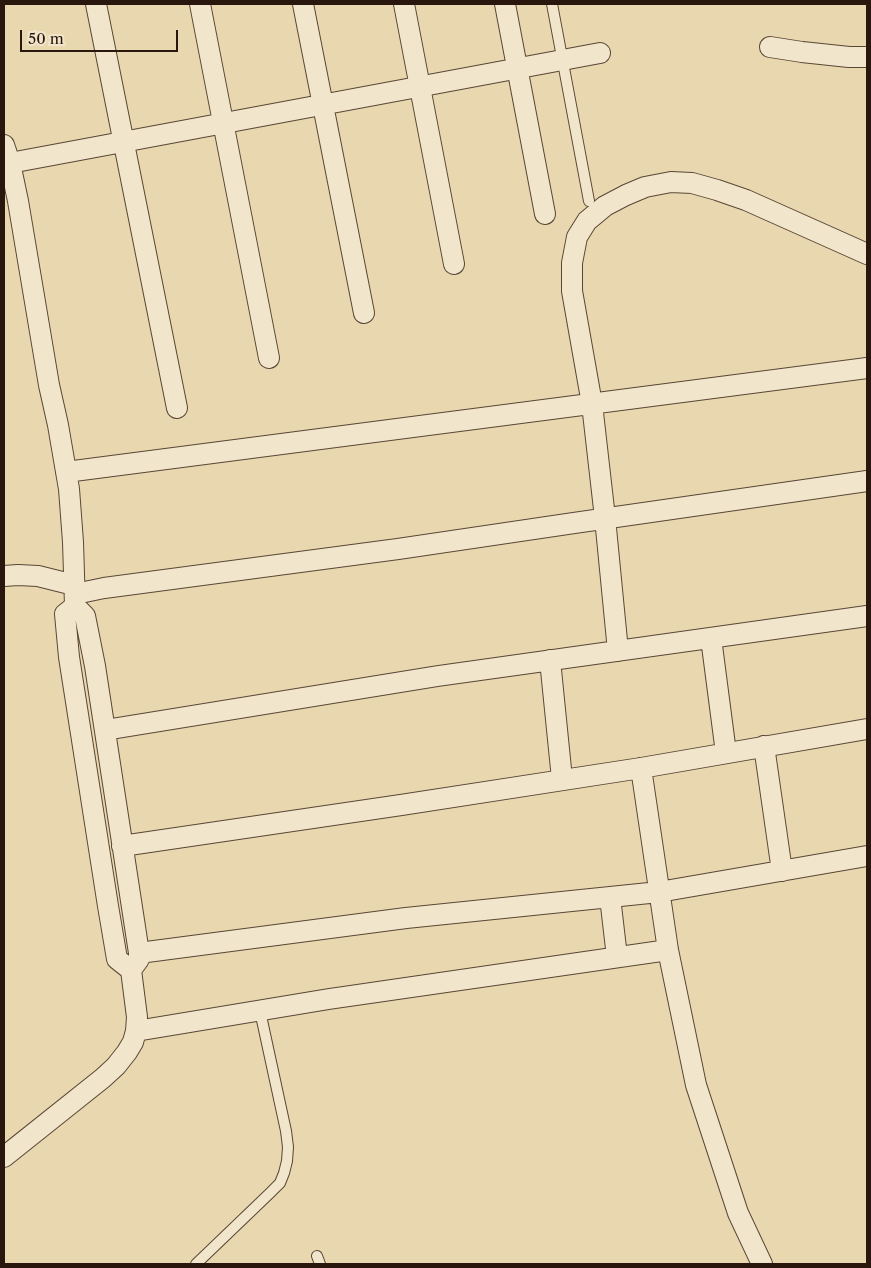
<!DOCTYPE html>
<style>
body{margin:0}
#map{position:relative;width:871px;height:1268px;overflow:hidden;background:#e9d7af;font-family:"Libre Caslon Text",serif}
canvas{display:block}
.frame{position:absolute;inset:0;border:5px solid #29170d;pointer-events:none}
.scale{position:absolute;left:20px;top:30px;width:158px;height:22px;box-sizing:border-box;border:2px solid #29170d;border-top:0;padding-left:6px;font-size:15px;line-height:18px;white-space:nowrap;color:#29170d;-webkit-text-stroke:4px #f1e5cb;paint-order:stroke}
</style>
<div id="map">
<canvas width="871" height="1268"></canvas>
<div class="frame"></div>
<div class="scale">50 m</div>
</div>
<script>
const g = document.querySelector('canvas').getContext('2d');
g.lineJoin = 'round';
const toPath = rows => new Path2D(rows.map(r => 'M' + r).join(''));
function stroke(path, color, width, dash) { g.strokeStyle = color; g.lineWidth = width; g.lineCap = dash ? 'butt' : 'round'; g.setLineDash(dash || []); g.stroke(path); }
const service = toPath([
 [552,4,589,201],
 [317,1256,320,1264],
 [196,1264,270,1193,280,1183,284,1173,287,1161,288,1147,286,1131,260,1011]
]);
const minor = toPath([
 [96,4,177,408],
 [200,4,269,358],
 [303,4,364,313],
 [404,4,454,264],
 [505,4,545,214],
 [770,47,802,52,849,57,867,57],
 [4,145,10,163,18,201,49,385,58,425,69,489,73,542,75,606,85,616,95,666,139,953,139,959,131,970],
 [10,163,600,53],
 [66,472,867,368],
 [4,576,18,575,38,576,74,585],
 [75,594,104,588,398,549,574,523,867,481],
 [711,638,726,753],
 [618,651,605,518,592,404,572,291,572,263,577,237,587,221,605,206,626,195,645,187,671,182,692,183,717,190,746,200,867,254],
 [550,660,562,779],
 [105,730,438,676,867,616],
 [764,746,782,871],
 [641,768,668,950,696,1085,738,1213,762,1264],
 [122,846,401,805,641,768,867,729],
 [610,897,617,957],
 [139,953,406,918,659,892,867,856],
 [136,1031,329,999,668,950],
 [4,1157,103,1078,116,1066,127,1052,133,1042,136,1031,137,1017,131,970,117,959,108,906,69,657,65,614,75,606]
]);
stroke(service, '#594736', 12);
stroke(minor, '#594736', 22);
stroke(service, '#f1e5cb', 10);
stroke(minor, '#f1e5cb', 20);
</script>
